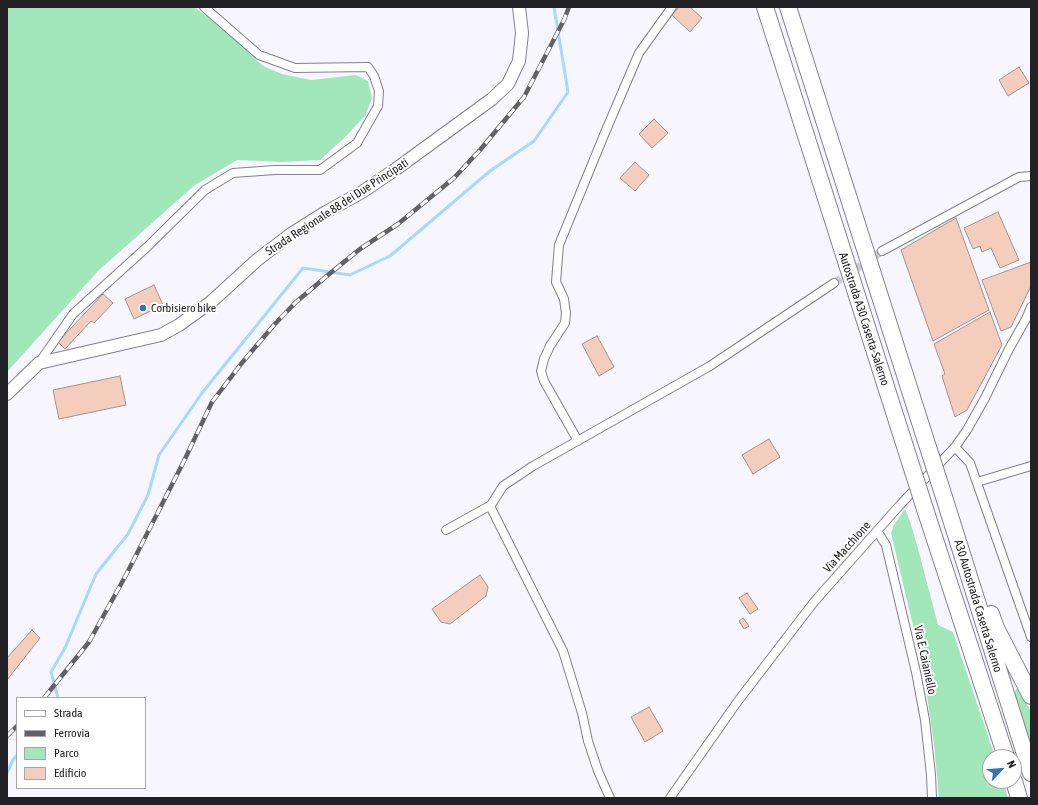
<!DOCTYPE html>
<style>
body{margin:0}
#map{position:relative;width:1038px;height:805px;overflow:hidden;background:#f7f6fe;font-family:"Asap Condensed",sans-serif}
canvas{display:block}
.frame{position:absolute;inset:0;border:8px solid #222126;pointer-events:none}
.legend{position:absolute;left:16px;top:697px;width:130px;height:92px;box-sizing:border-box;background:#fff;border:1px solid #a7a6a8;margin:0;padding:5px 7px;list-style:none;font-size:12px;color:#222126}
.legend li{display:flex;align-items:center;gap:8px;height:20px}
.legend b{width:20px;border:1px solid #a7a6a8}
.north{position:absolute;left:982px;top:749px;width:40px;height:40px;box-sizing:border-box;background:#fff;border:1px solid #a7a6a8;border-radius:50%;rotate:64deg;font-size:11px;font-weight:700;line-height:16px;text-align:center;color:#222126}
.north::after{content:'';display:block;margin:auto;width:14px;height:18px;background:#3477ad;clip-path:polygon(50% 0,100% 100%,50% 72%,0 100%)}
</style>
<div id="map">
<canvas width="1038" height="805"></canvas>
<div class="frame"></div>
<ul class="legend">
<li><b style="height:5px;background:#fff"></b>Strada</li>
<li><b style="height:5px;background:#626167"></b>Ferrovia</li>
<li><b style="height:11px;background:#a2e7b9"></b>Parco</li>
<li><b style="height:11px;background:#f4cdbd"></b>Edificio</li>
</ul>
<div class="north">N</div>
</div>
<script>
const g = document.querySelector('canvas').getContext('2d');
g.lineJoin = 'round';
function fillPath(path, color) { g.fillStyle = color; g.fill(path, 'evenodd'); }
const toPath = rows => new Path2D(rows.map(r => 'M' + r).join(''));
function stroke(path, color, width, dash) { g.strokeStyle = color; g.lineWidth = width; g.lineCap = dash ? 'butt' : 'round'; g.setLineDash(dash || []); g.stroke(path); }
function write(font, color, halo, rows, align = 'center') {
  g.font = font + ' "Asap Condensed",sans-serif'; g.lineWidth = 4; g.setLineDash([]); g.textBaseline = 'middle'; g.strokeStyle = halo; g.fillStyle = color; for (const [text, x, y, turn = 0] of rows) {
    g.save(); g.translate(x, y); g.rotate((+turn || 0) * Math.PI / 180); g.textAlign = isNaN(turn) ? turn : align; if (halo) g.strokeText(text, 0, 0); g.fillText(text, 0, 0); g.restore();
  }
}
const green = toPath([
 [7,7,194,7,220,26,263,66,282,74,311,80,356,75,368,81,372,98,365,116,344,138,320,160,282,162,237,160,195,185,99,270,7,372],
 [905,509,910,521,920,556,938,625,953,632,995,757,990,757,990,781,1003,781,1008,798,939,798,934,744,923,668,891,533,894,525],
 [1017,688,1031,711,1031,744,1014,694]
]);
const stream = toPath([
 [58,698,51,672,65,648,96,574,128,534,148,495,159,455,202,393,303,268,350,275,390,256,490,171,534,141,568,92,554,7],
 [7,773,13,760,17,755]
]);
const building = toPath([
 [679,7,690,7,702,18,690,32,672,15,679,7],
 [1019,67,1029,83,1008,96,999,80,1019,67],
 [654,119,668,133,652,148,639,134,654,119],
 [635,162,649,175,635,191,620,178,635,162],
 [998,212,1019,260,1000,268,991,248,982,252,980,246,973,249,964,228,998,212],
 [956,218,989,310,933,341,901,250,956,218],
 [1031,262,1031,286,1011,327,1001,331,982,280,1031,262],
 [154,285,163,305,134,319,125,299,154,285],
 [103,294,113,303,94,323,91,321,65,349,58,342,103,294],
 [990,312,1002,345,967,410,955,417,942,376,945,374,934,344,990,312],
 [597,336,614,367,599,376,582,344,597,336],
 [120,376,126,405,59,419,53,390,120,376],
 [769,439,780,457,753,474,742,455,769,439],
 [480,575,488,587,486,596,450,624,441,622,432,609,480,575],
 [747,593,758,609,750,614,739,598,747,593],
 [743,618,749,626,744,629,739,621,743,618],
 [32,630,40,638,7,680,7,658,32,630],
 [649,707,663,731,645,742,631,717,649,707]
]);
const streetTunnel = toPath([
 [834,283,882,251]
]);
const street = toPath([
 [882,251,1019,177,1031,176],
 [39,363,73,314,147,247,205,190,233,173,275,170,320,170,357,143,378,106,379,91,374,76,368,67,295,68,259,55,204,7],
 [578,441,544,381,541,371,544,359,550,346,565,323,566,313,564,299,556,282,559,245,604,135,639,53,672,7],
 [955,447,970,463,1031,637],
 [977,482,1031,466],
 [490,506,563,651,582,713,588,741,598,771,610,798],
 [446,530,491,505,503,486,533,466,710,366,834,283],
 [877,531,886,545,916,672,925,720,931,775,932,798],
 [670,798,738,701,814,602,899,506,955,447,967,430,985,398,1009,349,1026,319,1031,307]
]);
const secondary = toPath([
 [7,394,39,363,161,335,179,325,211,302,257,260,291,234,326,212,362,192,396,169,492,99,508,84,519,61,522,33,519,7]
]);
const highway = toPath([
 [765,7,910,462],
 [788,7,925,438],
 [938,478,1031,773],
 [925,509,1006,757],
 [991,614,996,628,1031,696],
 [1014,781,1019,798]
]);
const rail = toPath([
 [44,698,89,642,126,575,184,461,212,402,241,364,274,325,295,303,328,275,360,249,398,224,454,178,480,150,524,97,564,20,569,7],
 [7,736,17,726]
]);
const highwayBridge = toPath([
 [925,438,938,478],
 [910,462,925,509]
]);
const markers = [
 [143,308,4,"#3477ad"]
];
const streetNames = [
 ["Strada Regionale 88 dei Due Principati",337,207,-33],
 ["Autostrada A30 Caserta-Salerno",864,319,72],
 ["Via Macchione",847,547,-48],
 ["A30 Autostrada Caserta Salerno",978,606,73],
 ["Via E. Caianiello",925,660,78]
];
const poiNames = [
 ["Corbisiero bike",151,308]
];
fillPath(green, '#a2e7b9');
stroke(stream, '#a5dafe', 3);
fillPath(building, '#f4cdbd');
stroke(building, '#a1948f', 1);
stroke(streetTunnel, '#cccbd3', 8, [8, 4]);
stroke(street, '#82818c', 10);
stroke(secondary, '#82818c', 14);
stroke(highway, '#82818c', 18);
stroke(street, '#fff', 8);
stroke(secondary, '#fff', 12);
stroke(highway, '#fff', 16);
stroke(rail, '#626167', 4.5);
stroke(rail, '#fff', 3, [9]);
stroke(highwayBridge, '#82818c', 18, []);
stroke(highwayBridge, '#fff', 16);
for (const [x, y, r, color] of markers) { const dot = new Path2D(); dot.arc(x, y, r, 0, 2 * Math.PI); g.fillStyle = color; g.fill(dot); stroke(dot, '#fff', 1.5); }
write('12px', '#222126', '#fff', streetNames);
write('12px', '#222126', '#fff', poiNames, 'left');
</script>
